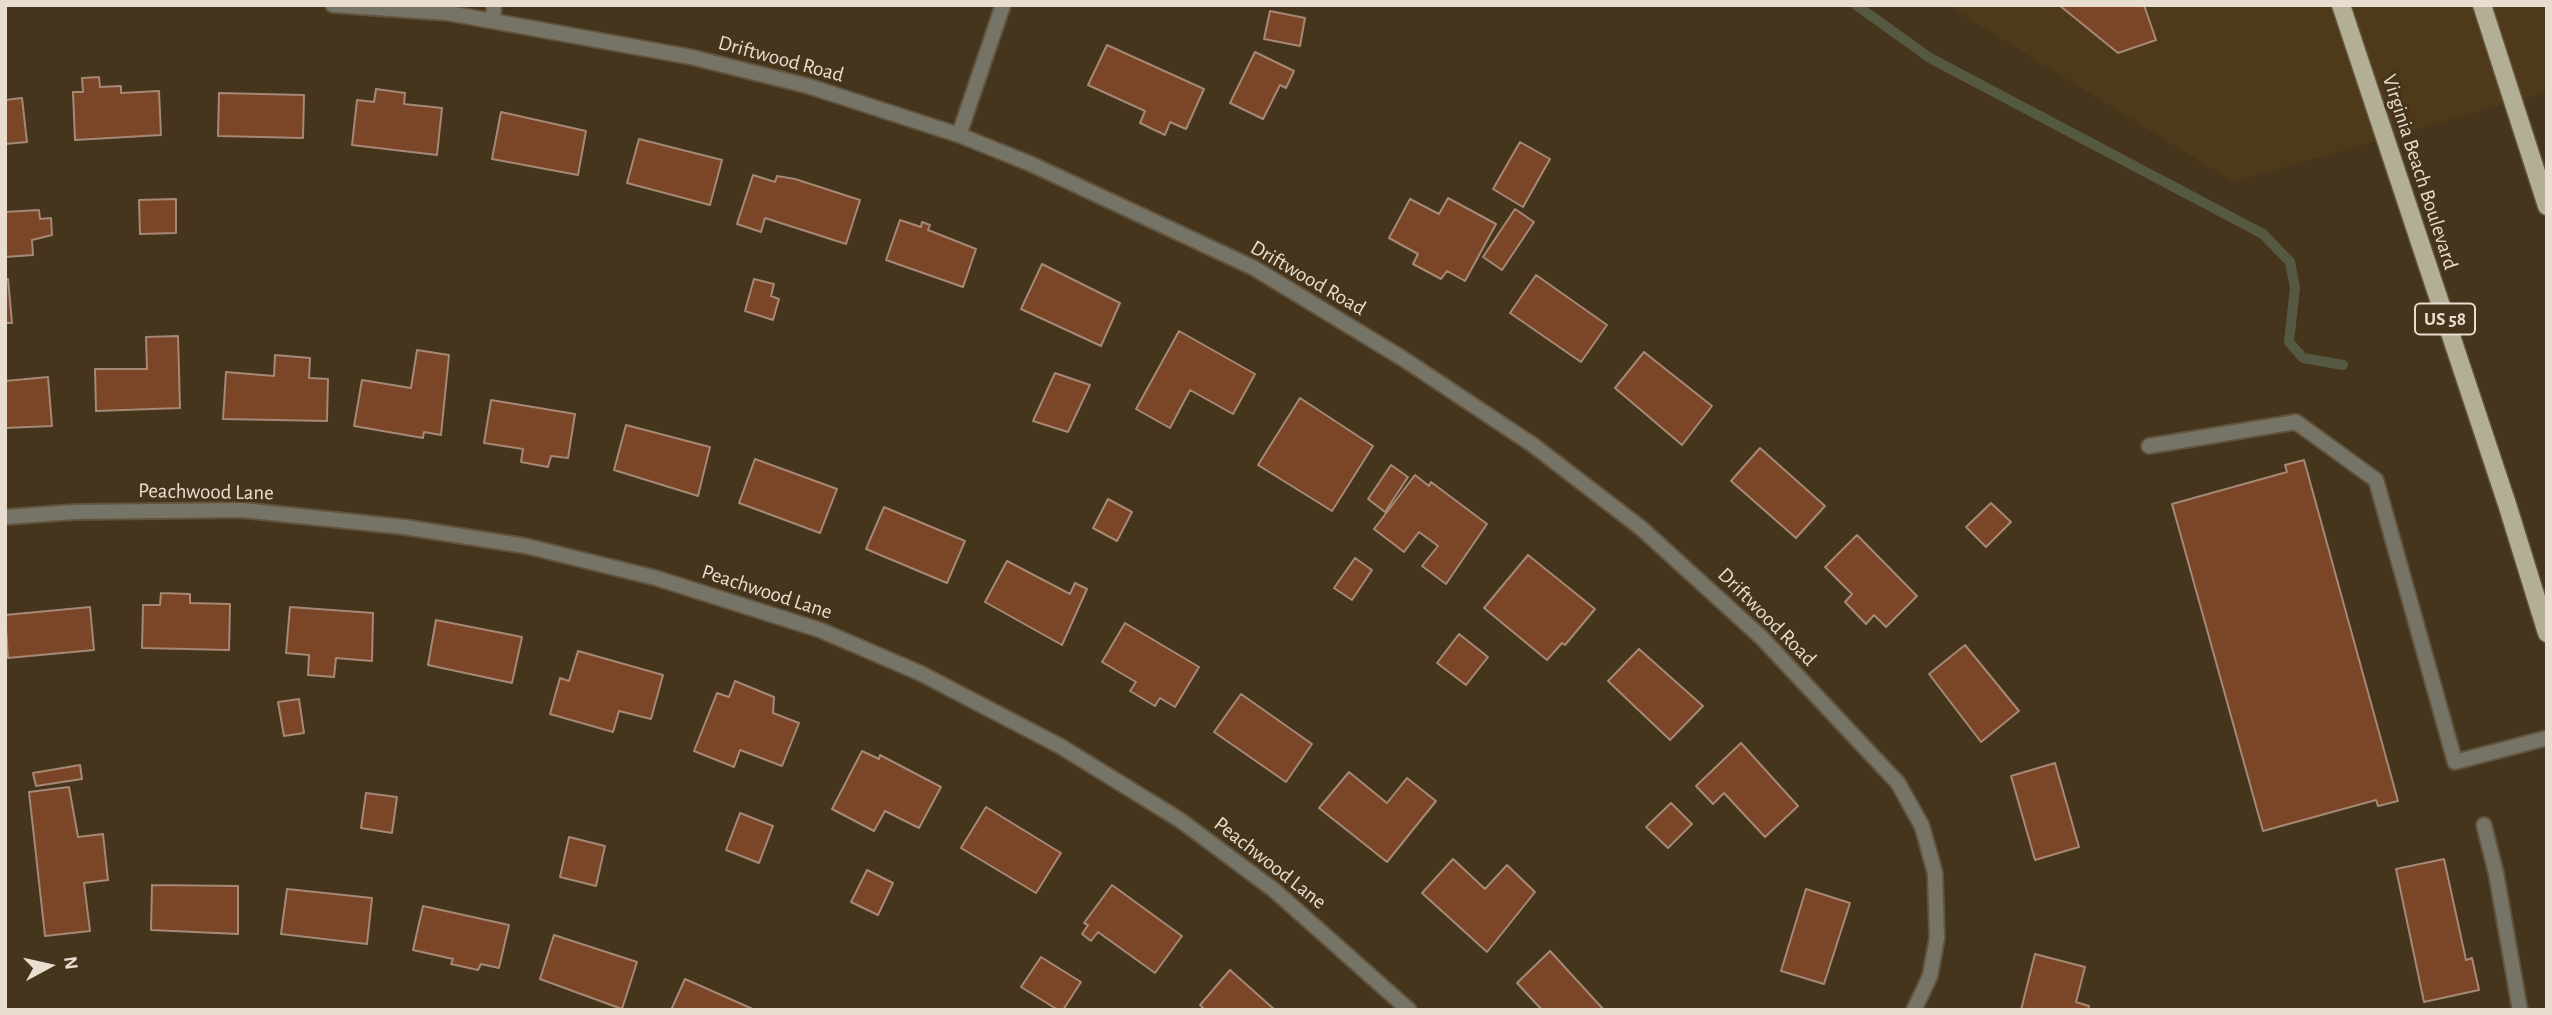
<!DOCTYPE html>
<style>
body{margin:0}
#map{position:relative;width:2552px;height:1015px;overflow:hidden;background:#45351c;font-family:"Alegreya Sans",sans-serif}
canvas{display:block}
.frame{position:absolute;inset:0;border:7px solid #e8ddcf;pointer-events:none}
.north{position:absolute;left:14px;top:931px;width:70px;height:70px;-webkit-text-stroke:5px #45351c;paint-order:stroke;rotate:82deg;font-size:19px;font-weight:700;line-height:28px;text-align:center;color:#e8ddcf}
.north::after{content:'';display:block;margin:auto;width:24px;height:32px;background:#e8ddcf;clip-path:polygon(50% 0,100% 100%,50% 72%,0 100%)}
</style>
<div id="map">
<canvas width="2552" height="1015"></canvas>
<div class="frame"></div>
<div class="north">N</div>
</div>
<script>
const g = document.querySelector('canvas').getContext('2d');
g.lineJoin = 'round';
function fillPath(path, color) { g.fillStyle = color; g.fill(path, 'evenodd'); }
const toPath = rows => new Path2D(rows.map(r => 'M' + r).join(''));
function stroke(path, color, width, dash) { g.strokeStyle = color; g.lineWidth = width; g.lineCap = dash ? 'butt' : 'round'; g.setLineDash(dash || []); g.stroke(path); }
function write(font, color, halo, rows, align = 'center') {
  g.font = font + ' "Alegreya Sans",sans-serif'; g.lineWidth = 6; g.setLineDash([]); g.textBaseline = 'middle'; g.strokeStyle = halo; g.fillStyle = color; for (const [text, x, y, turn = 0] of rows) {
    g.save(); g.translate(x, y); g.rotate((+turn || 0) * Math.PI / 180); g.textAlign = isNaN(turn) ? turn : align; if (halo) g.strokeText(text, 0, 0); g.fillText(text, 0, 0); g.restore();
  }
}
const built = toPath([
 [1947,5,2547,5,2547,92,2233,182]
]);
const stream = toPath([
 [1856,5,1930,58,2263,234,2290,262,2295,288,2289,342,2303,358,2343,365]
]);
const building = toPath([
 [2059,5,2144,5,2156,40,2118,53,2059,5],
 [1270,11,1305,18,1300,46,1264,39,1270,11],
 [1107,45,1204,89,1186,129,1170,122,1165,135,1140,123,1145,111,1088,85,1107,45],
 [1255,52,1294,71,1286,88,1280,85,1263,119,1230,103,1255,52],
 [99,77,100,87,121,86,121,93,159,91,161,135,75,140,73,92,83,92,82,78,99,77],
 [376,89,405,93,404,104,442,108,437,155,352,145,357,100,374,102,376,89],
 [219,93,304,95,303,138,218,136,219,93],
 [22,98,27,142,5,144,5,100,22,98],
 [501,112,586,131,578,175,492,159,501,112],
 [639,139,722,160,710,205,627,183,639,139],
 [1520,142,1550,159,1523,207,1493,189,1520,142],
 [753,175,775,182,777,176,795,179,860,200,846,244,765,218,761,232,737,224,753,175],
 [1448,198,1496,224,1465,281,1447,271,1441,279,1413,264,1418,254,1389,238,1410,199,1439,214,1448,198],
 [176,199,176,233,140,234,139,200,176,199],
 [1515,209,1534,222,1502,270,1483,257,1515,209],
 [39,210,40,219,51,218,52,235,32,240,33,255,5,257,5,212,39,210],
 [900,220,921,227,922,222,930,225,928,230,976,249,963,287,886,260,900,220],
 [1042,264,1120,303,1101,346,1021,309,1042,264],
 [1536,275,1607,325,1581,362,1510,313,1536,275],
 [8,279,12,323,5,323,5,280,8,279],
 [754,279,774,284,771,296,779,299,773,320,745,311,754,279],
 [1179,331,1255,374,1233,414,1190,390,1170,428,1136,409,1179,331],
 [178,336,180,408,96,411,95,369,147,369,146,337,178,336],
 [417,350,449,355,441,435,424,432,423,438,354,426,362,380,411,388,417,350],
 [1644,352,1712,406,1682,445,1615,388,1644,352],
 [275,355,310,358,309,378,328,379,327,421,223,419,226,372,274,376,275,355],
 [1055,373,1090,385,1068,432,1033,421,1055,373],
 [48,377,52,426,5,428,5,381,48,377],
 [1300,398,1373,446,1332,511,1258,465,1300,398],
 [491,400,575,414,568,458,551,456,548,467,521,462,523,449,484,443,491,400],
 [626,425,710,447,698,496,614,470,626,425],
 [1760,448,1825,506,1796,538,1731,481,1760,448],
 [755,459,837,489,820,533,739,503,755,459],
 [2304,460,2398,801,2378,806,2376,800,2263,831,2172,504,2287,472,2285,465,2304,460],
 [1391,465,1408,477,1385,512,1368,499,1391,465],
 [1415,475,1429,486,1431,482,1487,524,1446,584,1422,566,1438,546,1419,532,1404,552,1374,529,1415,475],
 [1108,499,1132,512,1117,541,1093,528,1108,499],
 [1991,503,2011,522,1986,547,1966,527,1991,503],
 [884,507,965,541,947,583,866,549,884,507],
 [1857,535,1917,596,1886,627,1874,615,1866,624,1845,602,1852,594,1825,567,1857,535],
 [1528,555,1595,609,1565,645,1562,643,1547,660,1484,608,1528,555],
 [1355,558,1372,570,1352,600,1334,588,1355,558],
 [1007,561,1070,594,1075,583,1087,589,1062,645,985,602,1007,561],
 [161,593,190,594,190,603,230,604,229,650,142,648,143,605,160,605,161,593],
 [90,607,94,650,8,658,5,615,90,607],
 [290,607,373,613,372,661,336,658,334,677,308,675,309,655,286,653,290,607],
 [436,620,522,637,512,683,428,665,436,620],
 [1125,623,1199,667,1175,707,1160,698,1155,706,1130,691,1136,682,1102,662,1125,623],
 [1459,634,1488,657,1466,685,1437,663,1459,634],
 [1965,645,2019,711,1981,742,1929,674,1965,645],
 [1639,649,1703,706,1670,740,1608,681,1639,649],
 [578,651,663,675,651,719,619,711,613,732,550,714,560,678,569,681,578,651],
 [735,681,774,697,773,713,799,723,782,766,740,750,734,767,694,751,717,693,729,697,735,681],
 [1241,694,1312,744,1286,782,1214,732,1241,694],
 [299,699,304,733,284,736,278,702,299,699],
 [1741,743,1798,806,1765,837,1724,793,1713,804,1696,786,1741,743],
 [862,751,879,759,880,755,941,787,919,828,885,811,874,831,832,809,862,751],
 [2055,763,2079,847,2035,860,2011,776,2055,763],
 [80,765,82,779,36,786,33,773,80,765],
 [1349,772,1387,803,1407,778,1436,801,1387,862,1319,808,1349,772],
 [69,787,78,837,103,834,108,880,84,883,90,931,45,936,29,792,69,787],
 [366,793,397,797,392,833,361,828,366,793],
 [1671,803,1692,824,1668,848,1646,827,1671,803],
 [986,807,1061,853,1036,893,961,848,986,807],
 [740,813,773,826,759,863,726,850,740,813],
 [569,837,605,846,596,886,560,877,569,837],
 [1453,859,1485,889,1507,865,1535,892,1487,952,1422,893,1453,859],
 [2444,859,2466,960,2472,958,2479,990,2424,1002,2396,869,2444,859],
 [867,870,893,883,878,915,851,902,867,870],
 [152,885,238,886,238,934,151,930,152,885],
 [1112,885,1182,936,1155,973,1098,932,1091,941,1082,934,1088,925,1084,923,1112,885],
 [287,889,372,898,367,944,281,934,287,889],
 [1806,889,1850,903,1824,984,1781,971,1806,889],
 [423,906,509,925,499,968,481,964,478,970,451,964,453,959,413,950,423,906],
 [554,935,637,962,622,1009,540,979,554,935],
 [1550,951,1604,1010,1542,1010,1517,983,1550,951],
 [2035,954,2085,967,2076,1002,2089,1006,2088,1010,2021,1010,2035,954],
 [1041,957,1081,982,1063,1010,1058,1010,1021,987,1041,957],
 [1230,970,1275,1010,1205,1010,1200,1005,1230,970],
 [685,979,755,1010,671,1010,685,979]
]);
const lane = toPath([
 [2149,446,2296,422,2376,480,2455,762,2547,738],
 [2484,825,2496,873,2520,1010]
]);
const street = toPath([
 [333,5,448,13,691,57,808,86,959,135,1031,164,1254,268,1402,358,1533,445,1641,528,1761,637,1898,783,1922,826,1935,873,1937,938,1930,976,1914,1010],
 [493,20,494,5],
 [959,135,1003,5],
 [5,517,75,512,242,510,404,527,526,546,656,578,820,630,920,673,1060,746,1180,820,1274,890,1409,1010]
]);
const primary = toPath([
 [2341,5,2507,504,2547,633],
 [2482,5,2547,206]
]);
const shields = [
 [2445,319,60]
];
const shieldNames = [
 ["US 58",2445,319]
];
const streetNames = [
 ["Driftwood Road",781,59,15],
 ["Virginia Beach Boulevard",2420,172,72],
 ["Driftwood Road",1308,278,30],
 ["Peachwood Lane",206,492,1],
 ["Peachwood Lane",767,592,18],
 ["Driftwood Road",1767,617,45],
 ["Peachwood Lane",1270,863,38]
];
fillPath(built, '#4e391a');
stroke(stream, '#555941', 10);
fillPath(building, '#7a4627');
stroke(building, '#a68877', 2);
stroke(lane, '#62533c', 18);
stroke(street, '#62533c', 18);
stroke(primary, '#62533c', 21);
stroke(lane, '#767467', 14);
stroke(street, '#767467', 14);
stroke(primary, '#b3af94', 18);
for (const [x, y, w] of shields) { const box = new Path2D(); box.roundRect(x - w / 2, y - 15.5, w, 31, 5); g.fillStyle = '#45351c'; g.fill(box); stroke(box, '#e8ddcf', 2); }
write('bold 19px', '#e8ddcf', null, shieldNames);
write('21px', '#e8ddcf', '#45351c', streetNames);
</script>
